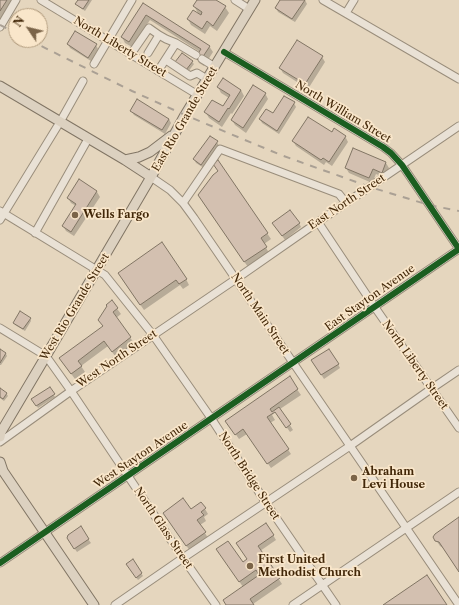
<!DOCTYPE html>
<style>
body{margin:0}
#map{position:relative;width:459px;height:605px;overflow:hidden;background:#e5d6be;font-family:"Libre Caslon Text",serif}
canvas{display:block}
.north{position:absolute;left:8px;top:8px;width:40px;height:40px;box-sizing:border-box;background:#f9e6ca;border:1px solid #b09a7c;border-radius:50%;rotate:305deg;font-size:11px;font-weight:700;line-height:16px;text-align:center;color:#422708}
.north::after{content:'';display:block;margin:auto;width:14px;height:18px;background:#7b6448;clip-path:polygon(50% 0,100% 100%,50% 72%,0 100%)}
</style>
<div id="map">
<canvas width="459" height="605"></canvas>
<div class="north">N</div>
</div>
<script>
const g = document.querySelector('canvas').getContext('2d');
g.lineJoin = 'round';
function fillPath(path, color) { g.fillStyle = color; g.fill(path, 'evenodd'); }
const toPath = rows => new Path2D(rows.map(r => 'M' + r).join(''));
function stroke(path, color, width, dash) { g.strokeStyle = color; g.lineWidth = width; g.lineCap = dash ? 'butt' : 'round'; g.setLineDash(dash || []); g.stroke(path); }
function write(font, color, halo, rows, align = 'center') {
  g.font = font + ' "Libre Caslon Text",serif'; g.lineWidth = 3.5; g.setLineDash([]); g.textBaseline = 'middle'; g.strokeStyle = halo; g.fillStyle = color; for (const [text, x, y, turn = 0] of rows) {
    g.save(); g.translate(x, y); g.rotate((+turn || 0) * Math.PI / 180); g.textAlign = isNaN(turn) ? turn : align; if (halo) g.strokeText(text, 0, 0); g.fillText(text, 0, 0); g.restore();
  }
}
const shadow = toPath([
 [0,0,13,0,0,21],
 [79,0,92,0,85,11,78,6,76,4],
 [198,0,215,0,225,7,229,13,217,31,210,26,205,34,191,25,188,19,199,15,194,6],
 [281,0,305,0,307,4,295,22,278,12,276,8],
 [143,4,209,46,213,52,204,66,199,63,196,58,200,52,150,20,132,47,125,43,122,37],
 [68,44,96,45,98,49,91,61,70,48],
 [322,57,325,62,308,89,283,73,280,68],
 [192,62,194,64,188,72,177,65],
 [218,87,241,90,244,96,232,114,231,113,222,127,209,118,206,113,223,108,229,98,221,93],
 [265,93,268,99,246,133,235,125,232,120],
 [294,103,296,107,279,134,262,123,260,119,273,115],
 [131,111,169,119,171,123,165,134,134,115],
 [332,134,345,136,348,142,332,166,326,162,324,165,296,146,293,141],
 [217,142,219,146,204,168,196,163,194,159],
 [218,161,271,239,264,244,269,253,248,267,202,201,219,172],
 [386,163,389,168,385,178,376,174,372,183,349,173,346,168],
 [79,180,97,192,100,197,74,236,66,231,63,226,76,206,71,203,68,198],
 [299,223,301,227,285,240,276,227],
 [122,279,186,279,189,285,183,289,180,285,144,310],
 [112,302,121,314,116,318,134,343,115,356,108,346,81,366,85,372,75,379,64,364,104,327,99,320,108,307],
 [30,318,31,321,25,331,15,325,14,323],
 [0,350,6,354,7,356,1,365,0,365],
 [338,364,340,368,324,379,315,365],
 [289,378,301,395,280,409,293,430,290,432,276,412,272,415,275,420,270,423,291,454,271,468,247,434,239,439,230,426],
 [0,389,6,393,8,396,4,401,0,398],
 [50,389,55,397,38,408,33,400],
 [205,509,208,514,204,517,206,521,200,525,208,538,190,551,164,513],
 [459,518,459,571,443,548,440,546,434,537],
 [273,535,276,540,260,551,282,584,253,604,253,605,227,605,243,587,221,554,243,563,248,560,241,548],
 [88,539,91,543,77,552,70,542],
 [132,560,143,576,138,580,127,564]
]);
const building = toPath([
 [0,0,7,0,0,11,0,0],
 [78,0,89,0,83,9,75,4,78,0],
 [197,0,216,0,226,6,213,26,207,21,202,29,187,19,193,10,201,15,202,12,193,6,197,0],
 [280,0,305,0,292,19,275,8,280,0],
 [143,3,210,46,200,61,195,58,201,49,146,15,129,42,121,37,143,3],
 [75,31,97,44,88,58,67,44,75,31],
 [297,40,323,56,305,84,279,68,297,40],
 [182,53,193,61,186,70,175,62,182,53],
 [223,78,241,90,229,109,228,108,219,122,204,112,212,100,223,106,230,95,217,87,223,78],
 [253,85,266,93,243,128,231,120,253,85],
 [284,96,295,102,277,131,259,119,266,109,273,113,284,96],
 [137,99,169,119,162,130,130,111,137,99],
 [308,117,332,132,334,128,346,136,329,162,323,158,321,160,292,141,308,117],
 [210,136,218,141,201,165,193,159,210,136],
 [353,148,386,162,382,173,373,169,369,178,345,168,353,148],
 [218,160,268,233,261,238,267,247,244,262,198,195,213,175,218,171,213,164,218,160],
 [79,179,97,191,71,232,62,226,76,204,67,198,79,179],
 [290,210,300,223,282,236,272,223,290,210],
 [162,242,187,279,179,284,176,280,140,305,118,273,162,242],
 [112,300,118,308,113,312,131,337,112,352,104,341,78,361,82,366,71,374,59,358,103,326,98,320,107,306,106,305,112,300],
 [20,311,31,318,23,329,13,323,20,311],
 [0,349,6,353,0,363,0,349],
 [329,349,339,364,321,375,311,360,329,349],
 [290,376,298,389,270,409,272,412,279,407,291,424,286,428,275,412,267,417,289,449,267,464,243,429,235,435,225,421,290,376],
 [50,387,55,394,36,406,31,399,50,387],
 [0,388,7,393,3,399,0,397,0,388],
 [183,498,191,509,201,502,206,508,201,512,204,515,197,520,206,532,186,546,163,513,183,498],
 [459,517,459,572,439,542,435,541,433,537,435,534,459,517],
 [266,523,274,535,258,546,280,578,250,599,254,605,226,605,223,600,259,575,256,570,239,582,216,549,228,541,243,562,247,559,236,543,266,523],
 [81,526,89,539,74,549,67,538,68,535,81,526],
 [133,559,142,573,136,578,126,564,133,559],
 [427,575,447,605,383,605,427,575]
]);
const minor = toPath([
 [41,0,198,95],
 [235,0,249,9],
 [323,0,459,79],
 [346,13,354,0],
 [0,27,16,0],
 [176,43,196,55],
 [131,54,149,28,159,35,148,53],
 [202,59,215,67],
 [166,60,190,76,197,73,207,79],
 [94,64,132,0],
 [158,71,176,43,166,39,159,35],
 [151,177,170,190,183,203,194,218,459,605],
 [183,203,220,149,339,194,346,203],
 [0,211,105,275,153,335,211,418,266,503,336,605],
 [0,220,60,122,83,81],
 [318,222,374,306,459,428],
 [35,233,88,139],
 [0,328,46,356,71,391,183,558,216,605],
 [0,442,71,391,236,279,318,222,459,126],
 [0,563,459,249,402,165,391,153,383,147,224,52],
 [115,605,183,558,350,446,431,389,459,370],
 [293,605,459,492]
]);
const major = toPath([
 [0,86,125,160,151,177],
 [125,160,139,157,150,152,171,136],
 [0,437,1,432,46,356,151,177,185,115,255,0],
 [0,462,3,471,94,605]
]);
const rail = toPath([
 [0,25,16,33],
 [29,40,132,91,185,115,281,155,370,187,429,205,459,211]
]);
const cycleway = toPath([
 [0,563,459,249,402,165,391,153,383,147,224,52]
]);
const markers = [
 [75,215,4,"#7b6448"],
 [354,478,4,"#7b6448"],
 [250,566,4,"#7b6448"]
];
const streetNames = [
 ["North Liberty Street",120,47,31],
 ["North William Street",343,112,31],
 ["East Rio Grande Street",185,119,-60],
 ["East North Street",347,202,-34],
 ["East Stayton Avenue",370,298,-35],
 ["West Rio Grande Street",75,307,-59],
 ["North Main Street",260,314,56],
 ["West North Street",117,359,-34],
 ["North Liberty Street",415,365,55],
 ["West Stayton Avenue",141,455,-34],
 ["North Bridge Street",249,476,57],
 ["North Glass Street",163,528,56]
];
const poiNames = [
 ["Wells Fargo",83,215],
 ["Abraham",362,472],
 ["Levi House",362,485],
 ["First United",258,560],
 ["Methodist Church",258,573]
];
fillPath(shadow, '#0003');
fillPath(building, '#d3c0b0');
stroke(building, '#817564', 1);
stroke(minor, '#998d7b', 9);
stroke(major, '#817564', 11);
stroke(minor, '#e9e1d5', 7);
stroke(major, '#dcd1c0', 9);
stroke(rail, '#aaa094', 2, [7, 7]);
stroke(cycleway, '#1b5e20', 6);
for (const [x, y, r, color] of markers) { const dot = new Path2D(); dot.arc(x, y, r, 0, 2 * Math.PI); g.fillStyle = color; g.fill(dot); stroke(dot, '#f9e6ca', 1.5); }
write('11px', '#422708', '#f9e6ca', streetNames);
write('bold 11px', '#422708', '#f9e6ca', poiNames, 'left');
</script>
